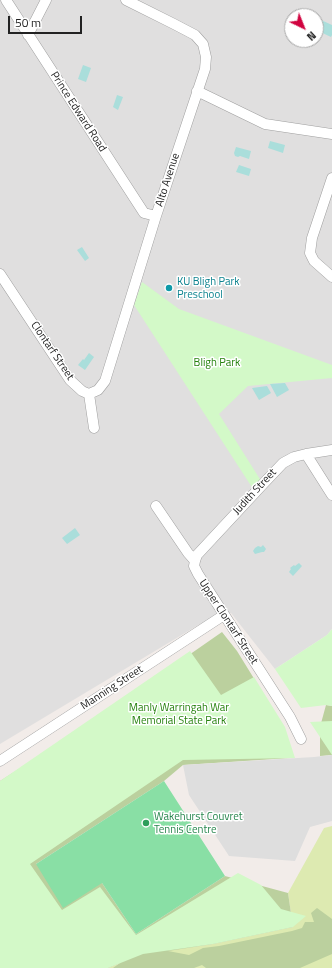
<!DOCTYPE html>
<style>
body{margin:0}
#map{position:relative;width:332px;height:968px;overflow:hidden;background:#f2ece9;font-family:"Titillium Web",sans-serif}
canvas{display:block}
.north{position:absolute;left:284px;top:8px;width:40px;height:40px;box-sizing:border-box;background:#fff;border:1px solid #a7a7a7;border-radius:50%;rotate:137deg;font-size:11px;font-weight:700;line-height:16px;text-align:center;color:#222}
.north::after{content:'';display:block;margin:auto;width:14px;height:18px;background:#d0033f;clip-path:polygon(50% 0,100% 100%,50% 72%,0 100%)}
.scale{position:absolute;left:8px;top:16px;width:74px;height:18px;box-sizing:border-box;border:2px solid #222;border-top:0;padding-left:5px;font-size:12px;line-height:14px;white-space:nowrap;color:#222;-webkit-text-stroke:3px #fff;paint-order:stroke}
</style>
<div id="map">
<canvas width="332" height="968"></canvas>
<div class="north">N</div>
<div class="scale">50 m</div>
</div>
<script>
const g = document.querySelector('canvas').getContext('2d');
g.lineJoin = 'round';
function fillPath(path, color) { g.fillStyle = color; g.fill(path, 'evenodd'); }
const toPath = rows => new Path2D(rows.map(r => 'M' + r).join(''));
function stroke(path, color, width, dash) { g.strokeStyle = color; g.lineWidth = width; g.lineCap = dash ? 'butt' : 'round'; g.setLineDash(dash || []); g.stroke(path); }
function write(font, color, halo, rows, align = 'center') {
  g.font = font + ' "Titillium Web",sans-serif'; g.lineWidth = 3; g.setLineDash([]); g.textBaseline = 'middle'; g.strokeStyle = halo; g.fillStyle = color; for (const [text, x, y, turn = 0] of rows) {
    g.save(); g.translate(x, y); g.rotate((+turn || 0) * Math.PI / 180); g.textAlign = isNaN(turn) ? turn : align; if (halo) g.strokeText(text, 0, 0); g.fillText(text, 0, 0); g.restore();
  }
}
const residential = toPath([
 [0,0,332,0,332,629,327,635,275,669,231,613,200,624,0,744],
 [292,16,316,16,316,40,292,40]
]);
const grass = toPath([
 [332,826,332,968,108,968,143,954,213,944,293,927,288,893,324,828]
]);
const forest = toPath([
 [222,632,237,651,266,698,290,758,183,765,164,781,36,864,102,883,136,934,225,876,288,893,293,927,213,944,168,951,189,955,203,948,219,946,292,931,302,928,305,922,314,922,311,913,317,908,332,919,332,954,300,968,206,968,202,965,194,968,113,968,120,963,108,968,0,968,0,781,94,721],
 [326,705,332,706,332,755,320,756,320,727]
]);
const park = toPath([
 [142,282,179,309,332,365,332,378,248,386,219,414,263,484,255,492,134,305],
 [332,629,332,706,326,705,301,708,275,669,327,635],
 [190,651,221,695,254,677,285,727,295,758,183,760,30,864,62,910,100,887,136,935,238,873,261,885,281,909,306,916,293,927,213,944,143,954,108,968,0,968,0,781],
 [332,721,332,755,310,722]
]);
const pitch = toPath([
 [164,781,225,876,136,934,102,883,63,908,36,864]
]);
const parking = toPath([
 [332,755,332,821,310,827,295,861,229,856,189,795,183,765,314,757]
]);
const water = toPath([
 [321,20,332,25,332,35,331,37,316,30],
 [83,65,91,68,86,82,78,79],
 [117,95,123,97,118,110,113,107],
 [270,141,285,145,283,153,268,148],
 [236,147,251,151,249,159,240,156,238,157,235,156,234,153],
 [239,165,251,169,249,176,236,172],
 [82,247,89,258,85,261,77,250],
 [89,353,94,357,85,370,78,365,83,359,84,360],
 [285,383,289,390,277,397,270,384],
 [267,386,271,393,259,400,252,388],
 [75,528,80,535,67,544,62,538],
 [263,545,266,549,264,552,262,552,255,554,253,551,255,548,258,546,261,547],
 [299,563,302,566,293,576,289,572,291,569,290,568,294,565,295,566]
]);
const minor = toPath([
 [6,0,144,213,156,216],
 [28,35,46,0],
 [197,91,265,124,332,134],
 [332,178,312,238,310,253,314,261,332,277],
 [0,274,70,380,82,391,89,394],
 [89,394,98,390,105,381,156,216,205,69,206,57,203,44,195,35,174,24,126,0],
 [89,394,94,428],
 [306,454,332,495],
 [156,506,188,553,195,561,194,566,198,574,290,717,301,739],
 [195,561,197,555,263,484,283,463,294,457,306,454,332,450],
 [0,761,224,615]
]);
const markers = [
 [169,288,4,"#0f9aa8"],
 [146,823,4,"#2e9e5b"]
];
const streetNames = [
 ["Prince Edward Road",78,112,57],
 ["Alto Avenue",168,180,-72],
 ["Clontarf Street",52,351,56],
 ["Judith Street",255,492,-47],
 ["Upper Clontarf Street",228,622,57],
 ["Manning Street",112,688,-33]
];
const cultureNames = [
 ["KU Bligh Park",177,282],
 ["Preschool",177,295]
];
const parkNames = [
 ["Bligh Park",217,363],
 ["Manly Warringah War",179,708],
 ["Memorial State Park",179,721]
];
const leisureNames = [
 ["Wakehurst Couvret",154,817],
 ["Tennis Centre",154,830]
];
fillPath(residential, '#e0dfdf');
fillPath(grass, '#ddeab1');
fillPath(forest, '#bbd09e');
fillPath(park, '#d3f9c8');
fillPath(pitch, '#89dfa5');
fillPath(parking, '#dedede');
fillPath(water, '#aadedb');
stroke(minor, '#9f9f9f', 11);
stroke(minor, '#fff', 10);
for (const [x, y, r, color] of markers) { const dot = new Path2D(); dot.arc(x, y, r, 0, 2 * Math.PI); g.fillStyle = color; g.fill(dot); stroke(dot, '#fff', 1.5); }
write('11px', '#222', '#fff', streetNames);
write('11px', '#0d838f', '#fff', cultureNames, 'left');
write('11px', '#26820e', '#fff', parkNames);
write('11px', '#27864d', '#fff', leisureNames, 'left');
</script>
